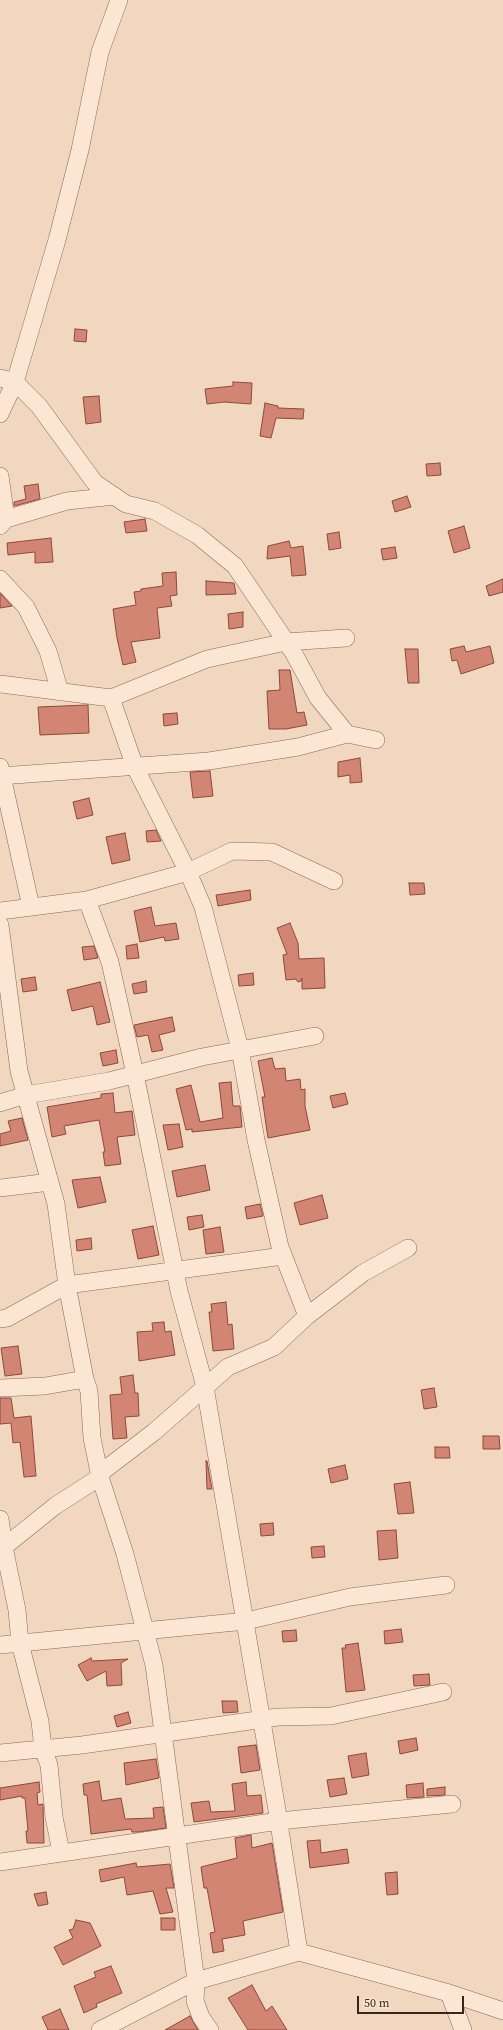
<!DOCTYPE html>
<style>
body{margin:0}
#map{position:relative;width:503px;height:2030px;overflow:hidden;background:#f1d7c0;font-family:"Source Serif 4",serif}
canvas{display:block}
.scale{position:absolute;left:357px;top:1996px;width:107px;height:18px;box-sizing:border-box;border:2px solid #3a241c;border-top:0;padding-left:5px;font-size:12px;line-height:14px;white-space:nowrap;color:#3a241c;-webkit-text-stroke:3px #f8e3d0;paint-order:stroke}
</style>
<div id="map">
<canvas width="503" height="2030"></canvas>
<div class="scale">50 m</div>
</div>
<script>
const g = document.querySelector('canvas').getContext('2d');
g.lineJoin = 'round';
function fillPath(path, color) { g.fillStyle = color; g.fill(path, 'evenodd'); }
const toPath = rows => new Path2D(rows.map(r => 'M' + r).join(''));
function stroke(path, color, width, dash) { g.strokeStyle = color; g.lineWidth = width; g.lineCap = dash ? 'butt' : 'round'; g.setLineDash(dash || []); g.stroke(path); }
const building = toPath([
 [75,329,87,330,86,342,74,341,75,329],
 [233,382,252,383,251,404,224,402,207,404,205,389,233,386,233,382],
 [99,396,101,422,86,424,83,397,99,396],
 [265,403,278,406,278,408,304,409,303,419,276,418,271,438,260,436,265,403],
 [440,463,441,475,427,476,426,464,440,463],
 [38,484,40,499,14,506,14,502,26,499,24,486,38,484],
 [407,496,411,507,395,512,392,501,407,496],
 [145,519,147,531,126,533,124,522,145,519],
 [464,526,470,548,454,553,448,531,464,526],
 [339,532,341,548,329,550,327,534,339,532],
 [51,538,53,562,35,563,35,552,8,555,7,543,51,538],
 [289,541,291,548,303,546,306,575,292,576,290,556,267,559,268,546,289,541],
 [395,547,397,558,383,560,381,549,395,547],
 [176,572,177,595,170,596,172,606,157,608,160,638,131,642,136,662,123,665,117,638,113,609,136,605,134,592,141,591,141,589,163,586,162,573,176,572],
 [503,579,503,592,489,596,486,586,503,579],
 [206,581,234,583,236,594,206,595,206,581],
 [0,594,1,594,12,606,0,608,0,594],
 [243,612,243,627,229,629,228,614,243,612],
 [464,646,466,652,490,646,494,663,461,674,457,660,452,661,450,649,464,646],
 [405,649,418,649,419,683,408,683,405,649],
 [279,670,290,670,297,713,304,712,307,725,286,729,269,729,267,691,280,690,279,670],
 [88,705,89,733,40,735,38,707,88,705],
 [177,713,178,724,164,726,163,714,177,713],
 [360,758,362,782,350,783,350,775,338,777,338,762,360,758],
 [210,771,213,796,193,798,190,772,210,771],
 [89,798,93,815,77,819,73,802,89,798],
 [156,830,161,841,147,842,146,831,156,830],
 [125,833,130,860,112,864,106,837,125,833],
 [409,883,424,883,425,894,410,895,409,883],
 [250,890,251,900,218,906,216,895,250,890],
 [151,907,155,926,176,923,179,939,165,941,164,937,140,942,134,911,151,907],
 [290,923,298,943,299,959,324,958,325,988,302,989,302,978,301,981,298,982,296,979,286,980,283,955,287,954,277,928,290,923],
 [137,944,139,958,127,959,126,946,137,944],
 [94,946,98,958,84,960,82,947,94,946],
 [253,973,254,985,239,986,238,975,253,973],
 [35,977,37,990,23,992,21,979,35,977],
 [146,981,147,992,134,994,132,984,146,981],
 [100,982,110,1022,97,1025,93,1006,72,1011,67,990,100,982],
 [172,1017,175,1031,159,1035,163,1050,152,1052,148,1035,137,1037,134,1025,172,1017],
 [116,1050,118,1063,103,1066,100,1053,116,1050],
 [272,1058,275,1069,285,1068,286,1081,300,1079,301,1090,305,1089,305,1106,310,1130,268,1138,262,1097,265,1097,258,1061,272,1058],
 [231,1082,233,1106,240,1106,242,1127,192,1132,192,1129,186,1130,176,1089,191,1085,200,1122,223,1118,219,1083,231,1082],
 [113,1093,115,1113,132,1111,135,1135,117,1137,121,1164,105,1166,103,1152,105,1152,99,1120,64,1126,66,1134,52,1137,47,1107,101,1098,101,1094,113,1093],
 [345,1093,348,1104,333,1108,330,1096,345,1093],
 [22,1118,28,1140,0,1146,0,1134,11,1131,8,1121,22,1118],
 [179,1124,183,1147,168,1150,163,1125,179,1124],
 [205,1165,210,1190,177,1197,172,1171,205,1165],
 [100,1177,106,1202,78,1208,72,1180,100,1177],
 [322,1195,328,1218,300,1225,294,1203,322,1195],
 [260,1204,263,1216,247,1219,245,1207,260,1204],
 [202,1215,204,1227,189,1230,187,1217,202,1215],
 [153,1226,159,1255,138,1259,132,1230,153,1226],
 [220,1227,224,1252,206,1254,203,1230,220,1227],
 [91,1238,92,1249,77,1251,76,1240,91,1238],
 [226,1302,228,1325,232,1324,234,1349,213,1351,209,1312,212,1312,211,1304,226,1302],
 [164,1322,165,1332,171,1331,175,1355,139,1361,137,1332,153,1331,152,1323,164,1322],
 [18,1346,22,1374,5,1376,1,1348,18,1346],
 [133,1375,135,1393,138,1393,139,1416,125,1417,127,1438,113,1439,110,1395,122,1394,120,1377,133,1375],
 [434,1388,437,1407,424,1409,421,1390,434,1388],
 [0,1398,11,1398,14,1418,31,1416,36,1476,24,1477,20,1442,13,1443,11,1423,0,1424,0,1398],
 [483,1436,499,1436,500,1449,483,1449,483,1436],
 [435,1447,449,1447,450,1458,435,1458,435,1447],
 [206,1461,207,1461,212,1489,207,1489,206,1461],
 [345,1465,348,1479,331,1483,328,1469,345,1465],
 [410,1482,414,1513,398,1514,394,1484,410,1482],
 [273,1523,274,1535,261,1536,260,1524,273,1523],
 [396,1530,398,1558,379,1560,377,1531,396,1530],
 [324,1546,325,1557,312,1558,311,1547,324,1546],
 [401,1629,403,1642,385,1644,384,1631,401,1629],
 [296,1630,297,1641,283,1642,282,1631,296,1630],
 [358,1643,365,1690,346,1692,342,1648,346,1648,345,1645,358,1643],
 [91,1658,92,1661,128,1659,121,1663,122,1685,107,1686,106,1671,87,1681,78,1665,91,1658],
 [429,1674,430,1685,414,1686,413,1675,429,1674],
 [222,1701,237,1701,238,1712,223,1713,222,1701],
 [128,1712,131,1723,117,1727,114,1716,128,1712],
 [416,1738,418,1750,400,1754,398,1741,416,1738],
 [256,1745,260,1770,241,1773,238,1747,256,1745],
 [366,1753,369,1775,352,1778,348,1756,366,1753],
 [156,1759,159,1778,126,1785,124,1763,156,1759],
 [344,1778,347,1794,330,1797,327,1780,344,1778],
 [99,1781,102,1801,121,1798,125,1819,154,1818,153,1808,163,1807,166,1828,138,1832,132,1832,131,1829,91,1834,87,1795,84,1795,83,1784,99,1781],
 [39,1782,40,1792,37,1793,38,1805,43,1804,44,1843,27,1843,26,1831,28,1831,25,1798,22,1798,22,1796,0,1800,0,1788,39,1782],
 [246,1782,247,1796,261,1795,263,1813,194,1822,191,1803,209,1801,211,1812,235,1811,232,1784,246,1782],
 [423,1783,424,1797,407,1798,406,1785,423,1783],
 [445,1787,445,1795,427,1796,427,1789,445,1787],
 [251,1835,252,1848,272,1843,283,1912,243,1921,245,1935,222,1939,224,1951,213,1953,210,1933,215,1932,207,1888,204,1888,201,1867,237,1858,235,1838,251,1835],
 [320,1840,321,1853,347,1849,349,1863,310,1868,307,1841,320,1840],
 [136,1863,137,1867,170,1864,174,1888,166,1888,173,1912,160,1914,153,1891,127,1895,124,1877,101,1882,99,1870,136,1863],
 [397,1872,398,1894,387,1895,385,1873,397,1872],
 [46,1892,48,1904,38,1906,34,1894,46,1892],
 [161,1918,175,1918,175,1930,161,1930,161,1918],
 [76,1920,90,1923,101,1946,63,1965,54,1947,73,1938,69,1930,73,1929,76,1920],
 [111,1966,122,1993,96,2004,97,2007,84,2013,74,1986,96,1977,94,1972,111,1966],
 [252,1985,266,2011,272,2006,287,2030,248,2030,228,1998,252,1985],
 [60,2009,69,2030,48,2030,42,2017,60,2009],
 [190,2016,198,2030,165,2030,190,2016]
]);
const minor = toPath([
 [0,378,15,382,39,406,95,483,126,504,155,511,197,535,235,566,293,652,318,698,347,734,376,740],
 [0,414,15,382,57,240,80,150,100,52,119,0],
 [0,476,6,519],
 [0,526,6,519,67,501,115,496],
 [0,579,26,607,48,651,60,692],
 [0,684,111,698,207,659,286,642,346,638],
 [111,698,135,767,188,872,203,907,240,1049,256,1140,280,1247,307,1316],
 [0,767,31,907],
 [0,776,209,761,298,747,347,734],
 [87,900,110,962,135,1074,179,1291,205,1387,276,1804,299,1952],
 [0,911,87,900,188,872,232,851,272,852,334,881],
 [0,925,19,1071,56,1204,67,1285,85,1379,89,1391,92,1438,100,1477,125,1554,154,1665,196,1981,195,2001,201,2017,210,2030],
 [0,1103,26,1095,109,1081,202,1057,315,1036],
 [0,1188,50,1182],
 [0,1319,7,1318,67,1285,283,1256],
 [0,1388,45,1386,85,1379],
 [0,1519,4,1547,17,1610,20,1643,40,1721,43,1749,49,1765,54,1817,61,1852],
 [0,1547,4,1547,55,1506,100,1477,103,1471,154,1432,228,1367,274,1347,307,1316,363,1273,408,1248],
 [0,1645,246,1621,350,1597,446,1585],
 [0,1753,82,1745,278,1717,331,1716,443,1692],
 [0,1862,279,1821,452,1804],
 [449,1993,463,2030],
 [100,2030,196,1981,299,1952,449,1993,503,2011]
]);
fillPath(building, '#d28573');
stroke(building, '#8c493b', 1);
stroke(minor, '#8b6756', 18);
stroke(minor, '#fbe6d3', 17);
</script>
